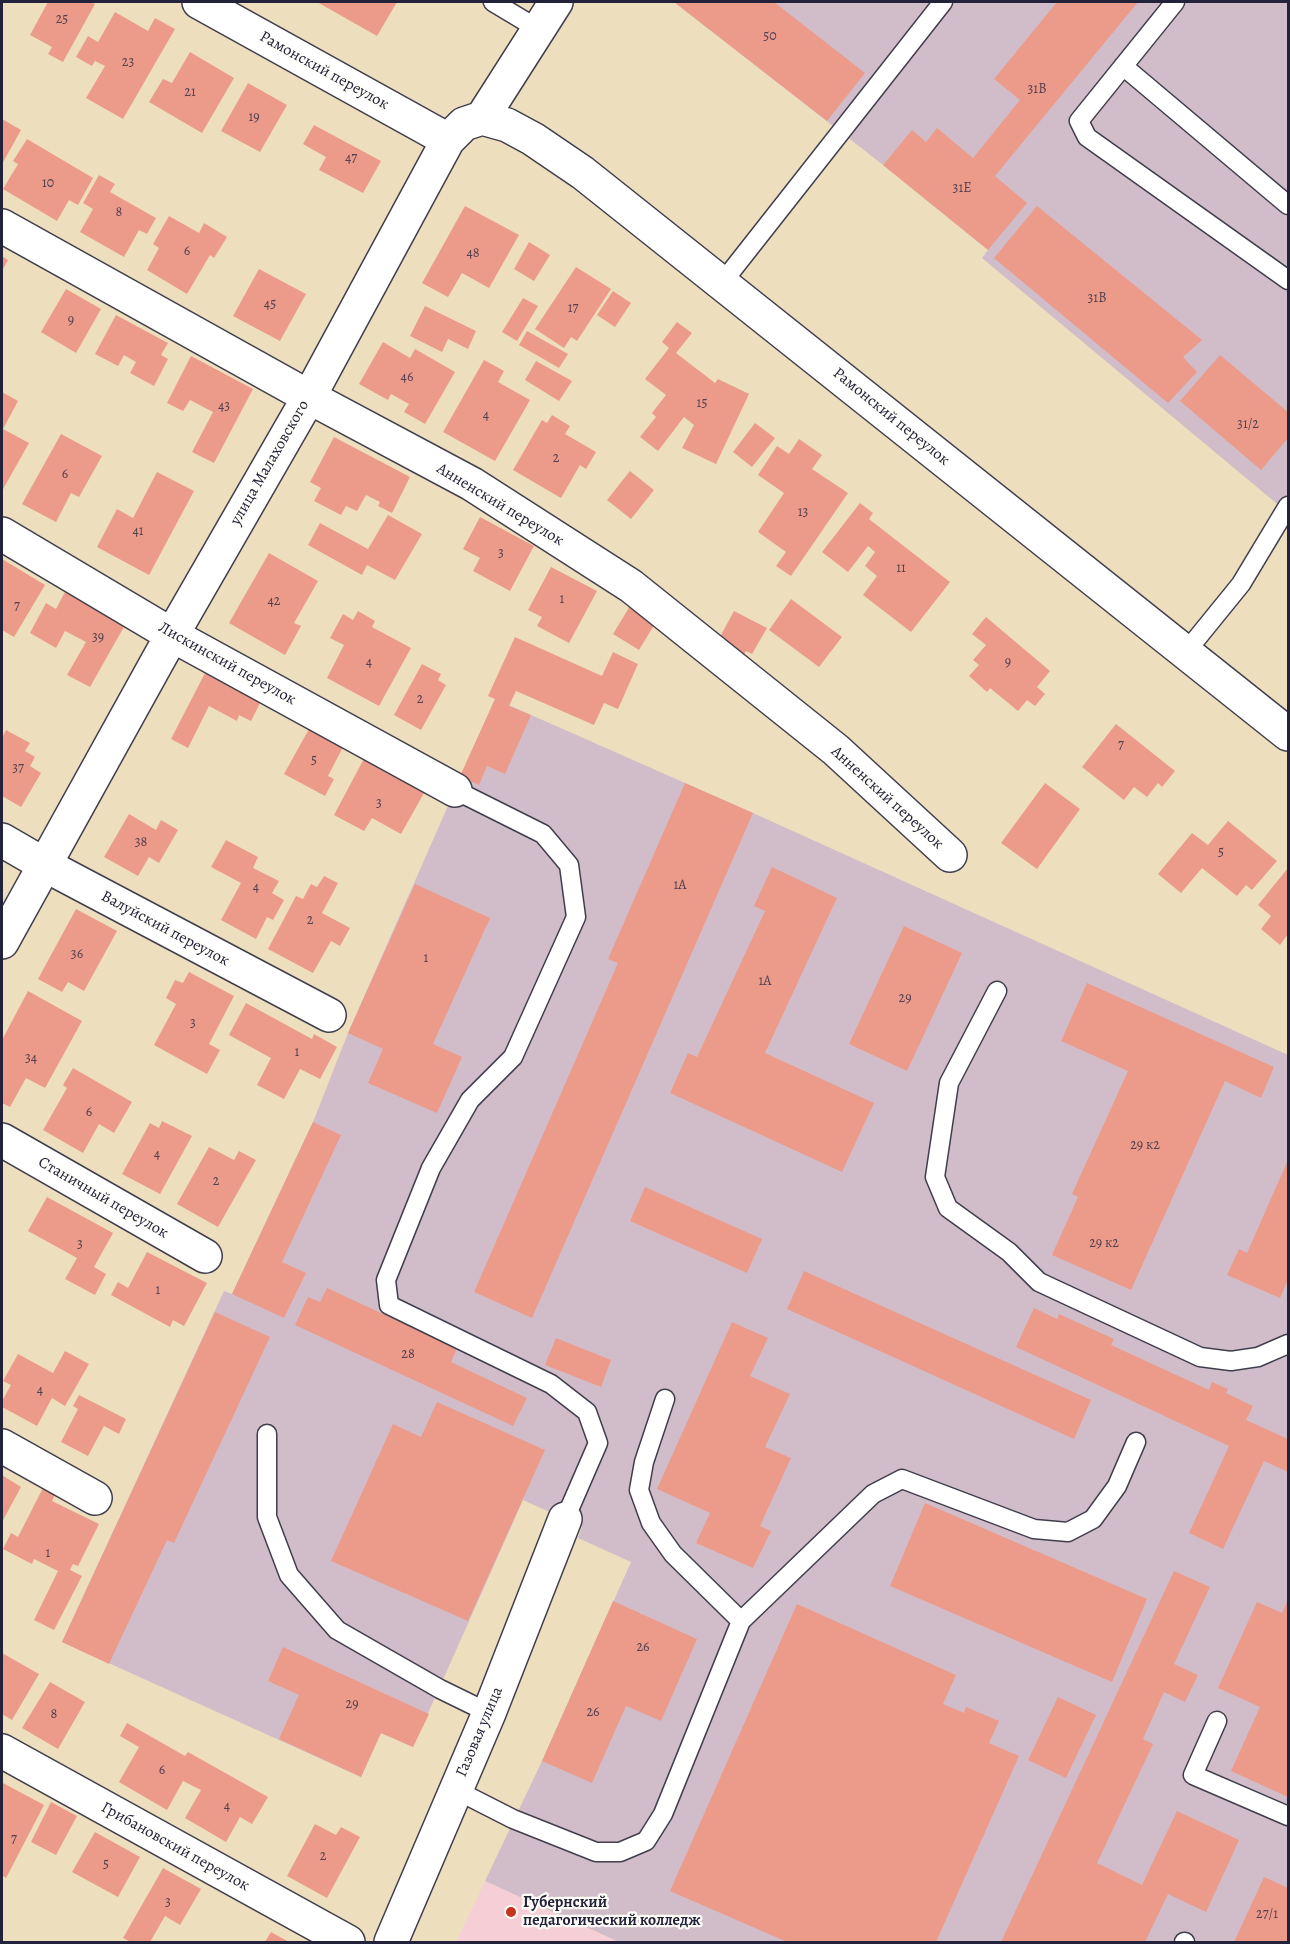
<!DOCTYPE html>
<meta charset="utf-8">
<style>
body{margin:0}
#map{position:relative;width:1290px;height:1944px;overflow:hidden;background:#eddfbd;font-family:Alegreya,serif}
canvas{display:block}
.frame{position:absolute;inset:0;border:3px solid #22223b;pointer-events:none}
</style>
<div id="map">
<canvas width="1290" height="1944"></canvas>
<div class="frame"></div>
</div>
<script>
const g = document.querySelector('canvas').getContext('2d');
g.lineJoin = 'round';
function fillPath(path, color) { g.fillStyle = color; g.fill(path, 'evenodd'); }
const toPath = rows => new Path2D(rows.map(r => 'M' + r).join(''));
function stroke(path, color, width, dash) { g.strokeStyle = color; g.lineWidth = width; g.lineCap = dash ? 'butt' : 'round'; g.setLineDash(dash || []); g.stroke(path); }
function write(font, color, halo, rows, align = 'center') {
  g.font = font + ' Alegreya,serif'; g.lineWidth = 4.5; g.setLineDash([]); g.textBaseline = 'middle'; g.strokeStyle = halo; g.fillStyle = color; for (const [text, x, y, turn = 0] of rows) {
    g.save(); g.translate(x, y); g.rotate((+turn || 0) * Math.PI / 180); g.textAlign = isNaN(turn) ? turn : align; if (halo) g.strokeText(text, 0, 0); g.fillText(text, 0, 0); g.restore();
  }
}
const built = toPath([
 [485,1881,619,1942,456,1942]
]);
const industrial = toPath([
 [674,2,1288,2,1288,513,982,258,988,250,883,165],
 [495,699,753,813,1288,1055,1288,1942,619,1942,485,1881,542,1761,631,1562,578,1538,582,1527,523,1500,413,1747,381,1733,361,1777,62,1642,224,1291,232,1294,313,1122,348,1033]
]);
const building = toPath([
 [48,2,90,2,95,4,63,62,48,54,52,47,30,35],
 [317,2,397,2,377,36],
 [674,2,774,2,865,73,827,121],
 [1057,2,1138,2,995,176,1027,203,988,250,883,165,912,130,926,142,937,128,973,158,1020,100,994,79],
 [115,12,148,31,155,18,175,29,123,119,86,98,105,66,95,61,92,66,76,57,88,36,98,42],
 [190,52,234,78,202,133,149,102,163,79,172,83],
 [248,83,287,105,260,152,221,131],
 [2,119,21,130,2,164],
 [314,125,381,161,363,193,319,170,326,157,303,144],
 [27,139,93,178,78,205,69,200,57,221,3,189,18,164,13,161],
 [99,175,115,184,110,192,156,218,147,234,139,230,124,257,80,232,93,209,83,203],
 [465,206,519,235,489,288,462,273,448,297,422,283],
 [1037,206,1202,340,1183,357,1197,372,1168,403,994,258],
 [169,216,199,233,204,223,227,237,214,258,210,255,187,294,147,270,159,248,153,244],
 [529,242,550,255,534,281,514,269],
 [2,256,8,260,2,271],
 [576,267,611,289,577,341,571,337,564,348,535,329],
 [259,269,306,294,280,341,233,316],
 [66,289,101,309,76,353,41,332],
 [613,291,631,303,615,327,597,315],
 [523,298,538,306,517,341,502,332],
 [425,306,476,331,468,349,448,339,442,352,410,336],
 [116,315,168,343,161,355,168,359,154,386,130,373,136,362,124,355,118,366,95,354],
 [677,322,692,333,676,353,715,383,718,379,749,394,716,464,682,448,694,425,684,417,658,451,640,437,656,417,652,413,666,395,645,379,669,348,662,342],
 [527,331,568,354,559,368,519,345],
 [383,342,410,358,415,349,455,372,425,424,404,412,409,404,391,394,388,400,359,384],
 [1220,355,1288,412,1288,438,1261,470,1180,401],
 [191,356,253,389,214,463,192,452,213,412,190,400,183,411,167,403],
 [484,360,504,371,498,382,530,400,495,461,443,432],
 [536,361,572,381,559,401,525,380],
 [2,392,18,401,3,429,29,443,2,491],
 [552,415,570,426,565,434,596,452,586,469,580,465,561,498,513,470,542,420,547,423],
 [755,423,775,438,752,467,733,452],
 [61,434,102,456,79,497,71,493,56,522,22,504],
 [334,437,410,477,392,513,378,506,380,502,366,495,357,511,346,506,341,515,314,501,321,488,310,482],
 [799,439,822,455,812,469,848,493,791,576,776,566,786,552,758,532,784,493,758,475,777,446,789,454],
 [630,471,654,490,631,519,607,500],
 [157,472,194,491,149,575,97,547,117,509,133,518],
 [860,503,873,513,869,519,950,582,911,632,863,595,877,576,865,566,875,552,868,546,848,572,822,552],
 [388,515,422,534,395,580,367,565,362,575,308,545,320,523,368,549],
 [480,517,534,546,510,591,473,571,480,558,463,549],
 [269,553,318,581,294,623,301,626,285,655,229,623],
 [2,559,45,585,14,637,2,630],
 [551,567,597,591,569,643,537,626,542,617,528,610],
 [65,592,125,625,90,687,67,675,86,642,65,631,56,648,30,633,46,603,56,609],
 [791,599,842,637,819,667,769,630],
 [630,606,656,622,639,650,613,634],
 [358,611,375,621,372,627,411,648,379,706,327,678,344,645,330,638,343,614,353,620],
 [734,611,767,628,752,654,746,651,740,662,714,648],
 [986,617,1050,671,1037,687,1045,694,1035,706,1027,700,1018,711,990,688,987,692,969,676,979,665,973,660,986,645,972,634],
 [515,637,602,676,613,652,638,664,618,709,604,703,594,725,516,691,509,706,531,715,505,774,487,766,479,785,460,776,495,699,488,696],
 [422,664,441,674,438,680,446,685,421,730,394,715],
 [205,673,261,701,251,721,239,715,237,721,209,706,188,748,171,739],
 [1116,724,1175,771,1162,787,1158,783,1147,797,1134,787,1124,800,1082,767],
 [309,729,343,747,328,776,334,779,325,796,284,774],
 [6,730,30,743,25,751,35,757,30,766,41,773,21,807,2,796,2,738],
 [367,753,384,762,380,769,424,793,401,834,372,818,364,831,334,815],
 [685,783,753,813,532,1318,474,1292,618,963,608,959],
 [1045,783,1080,809,1037,869,1001,843],
 [129,814,156,830,161,820,178,830,159,863,149,857,138,876,104,857],
 [1228,821,1277,861,1252,890,1246,885,1237,896,1202,868,1181,893,1158,874,1192,833,1208,845],
 [226,840,258,857,253,868,279,881,272,893,284,900,273,920,267,917,256,939,221,920,241,883,211,867],
 [772,867,837,898,765,1053,874,1103,842,1172,670,1093,688,1053,697,1057,765,911,754,906],
 [1288,868,1288,934,1280,945,1261,929,1271,916,1258,905],
 [324,876,338,883,322,913,350,928,340,946,331,941,313,973,268,949,296,896,303,899,311,884,317,887],
 [415,884,490,918,433,1044,462,1057,437,1113,368,1083,383,1049,348,1033],
 [76,909,117,931,84,991,68,982,62,992,38,979],
 [904,926,962,953,907,1071,849,1044],
 [189,972,234,996,209,1044,220,1050,207,1074,154,1045,176,1004,166,998,175,980,183,983],
 [1087,983,1274,1067,1261,1098,1225,1081,1131,1290,1052,1255,1078,1197,1072,1194,1128,1071,1061,1041],
 [28,991,82,1021,45,1088,26,1078,10,1107,2,1103,2,1040],
 [246,1003,312,1039,314,1034,337,1047,320,1079,300,1069,284,1099,257,1085,271,1058,229,1035],
 [73,1068,132,1102,114,1133,99,1124,83,1153,43,1130,67,1088,63,1085],
 [162,1121,192,1136,160,1194,122,1174,150,1123,159,1128],
 [313,1122,341,1135,282,1262,306,1273,284,1318,232,1294],
 [209,1147,234,1160,239,1151,256,1160,218,1227,177,1204],
 [1288,1160,1288,1280,1280,1298,1227,1275,1239,1249,1247,1253],
 [645,1187,762,1239,747,1273,630,1221],
 [47,1197,113,1233,94,1267,106,1274,95,1295,65,1279,77,1258,28,1231],
 [147,1252,207,1283,184,1326,173,1320,170,1327,111,1295,118,1282,128,1288],
 [804,1271,1091,1400,1074,1439,787,1309],
 [327,1288,457,1348,451,1362,527,1398,513,1426,295,1325,308,1297,320,1302],
 [1034,1308,1057,1319,1059,1314,1114,1339,1111,1345,1209,1390,1212,1382,1228,1389,1226,1393,1253,1406,1246,1420,1288,1439,1288,1472,1264,1461,1223,1549,1189,1533,1229,1446,1016,1347],
 [215,1312,270,1337,174,1543,167,1540,109,1664,62,1642],
 [732,1322,768,1338,750,1376,790,1394,765,1447,791,1458,760,1526,771,1531,753,1568,696,1543,710,1513,657,1489],
 [556,1338,611,1360,601,1387,545,1365],
 [65,1351,89,1364,65,1406,52,1398,37,1426,2,1407,2,1401,11,1385,3,1381,18,1354,53,1373],
 [79,1395,126,1419,119,1434,104,1426,88,1456,61,1442,78,1409,73,1406],
 [437,1402,545,1450,468,1621,331,1561,393,1424,421,1437],
 [2,1475,21,1487,2,1522],
 [45,1484,57,1490,52,1501,99,1524,78,1566,73,1564,70,1570,82,1576,54,1630,34,1620,58,1571,34,1559,32,1564,3,1549,11,1533,18,1537],
 [925,1503,1147,1599,1112,1682,890,1586],
 [1174,1571,1210,1587,1174,1664,1198,1675,1185,1702,1164,1692,1143,1739,1153,1744,1097,1863,1142,1885,1177,1811,1239,1840,1230,1860,1206,1912,1168,1894,1145,1942,1001,1942],
 [1288,1600,1288,1797,1231,1771,1260,1707,1218,1688,1257,1602,1282,1613],
 [613,1601,697,1639,661,1721,626,1706,592,1783,542,1761],
 [797,1604,956,1675,943,1704,964,1713,966,1707,999,1721,989,1743,1019,1756,936,1942,787,1942,670,1891],
 [283,1647,429,1714,413,1747,381,1733,361,1777,279,1739,299,1695,268,1681],
 [2,1653,39,1674,12,1720,2,1714],
 [50,1682,85,1702,58,1749,22,1728],
 [1058,1697,1096,1715,1066,1778,1028,1760],
 [127,1723,185,1756,188,1752,268,1797,252,1824,240,1817,226,1842,185,1818,201,1790,183,1781,167,1810,119,1782,139,1747,120,1736],
 [3,1783,44,1805,6,1878,2,1875],
 [51,1802,77,1816,56,1855,31,1842],
 [315,1824,336,1835,341,1827,360,1837,327,1898,287,1876],
 [95,1832,140,1857,118,1897,72,1872],
 [163,1868,201,1889,180,1925,165,1916,150,1942,131,1942,123,1938],
 [1264,1877,1288,1888,1288,1942,1234,1942],
 [271,1932,289,1942,265,1942]
]);
const lane = toPath([
 [493,2,538,29],
 [1175,2,1079,121,1087,137,1288,280],
 [1123,66,1288,205],
 [722,283,943,2],
 [1185,653,1241,584,1288,506],
 [455,790,543,834,569,865,576,917,513,1057,470,1100,431,1168,386,1280,389,1305,551,1384,587,1412,598,1443,565,1519],
 [997,991,949,1083,935,1177,948,1208,1009,1252,1039,1282,1200,1357,1231,1361,1258,1357,1288,1344],
 [665,1399,644,1462,639,1490,651,1523,673,1554,741,1621],
 [267,1434,267,1517,289,1575,337,1630,440,1689,489,1713],
 [1217,1721,1193,1775,1288,1816],
 [456,1790,513,1819,596,1852,620,1852,646,1841,663,1814,741,1621,873,1494,902,1479,1034,1529,1068,1532,1093,1519,1117,1486,1136,1442],
 [1184,1942,1185,1942]
]);
const street = toPath([
 [199,2,448,140],
 [482,118,507,125,533,139,583,173,1288,734],
 [2,226,309,397,472,484,631,586,836,750,950,855],
 [2,534,172,635,455,790],
 [2,840,45,865,329,1015],
 [2,942,172,635,309,397,448,140,464,124,482,118,556,2],
 [2,1140,205,1256],
 [2,1446,95,1498],
 [2,1751,348,1942],
 [391,1942,489,1713,565,1519]
]);
const markers = [
 [511,1912,6,"#c8321e"]
];
const numberNames = [
 ["25",62,20],
 ["50",770,37],
 ["23",128,63],
 ["31В",1037,90],
 ["21",190,93],
 ["19",254,118],
 ["47",351,159],
 ["10",48,184],
 ["31Е",962,189],
 ["8",119,213],
 ["6",187,252],
 ["48",473,254],
 ["31В",1097,299],
 ["45",270,305],
 ["17",573,309],
 ["9",71,321],
 ["46",407,378],
 ["15",702,404],
 ["43",224,407],
 ["4",486,416],
 ["31/2",1248,425],
 ["2",556,459],
 ["6",65,475],
 ["13",803,513],
 ["41",138,532],
 ["3",501,554],
 ["11",901,569],
 ["1",562,600],
 ["42",274,602],
 ["7",17,607],
 ["39",98,638],
 ["4",369,663],
 ["9",1008,663],
 ["2",420,700],
 ["7",1121,746],
 ["5",314,761],
 ["37",18,769],
 ["3",379,804],
 ["38",141,843],
 ["5",1221,853],
 ["1А",680,886],
 ["4",256,888],
 ["2",310,921],
 ["36",77,955],
 ["1",426,959],
 ["1А",765,982],
 ["29",905,999],
 ["3",193,1024],
 ["1",297,1053],
 ["34",31,1059],
 ["6",89,1113],
 ["29 к2",1145,1146],
 ["4",157,1155],
 ["2",216,1182],
 ["29 к2",1104,1244],
 ["3",80,1245],
 ["1",158,1291],
 ["28",408,1355],
 ["4",40,1391],
 ["1",48,1554],
 ["26",643,1648],
 ["29",352,1705],
 ["26",593,1713],
 ["8",54,1715],
 ["6",162,1771],
 ["4",227,1807],
 ["7",14,1840],
 ["2",323,1857],
 ["5",106,1865],
 ["3",168,1903],
 ["27/1",1267,1915]
];
const streetNames = [
 ["Рамонский переулок",324,71,29],
 ["Рамонский переулок",891,417,39],
 ["улица Малаховского",270,463,-60],
 ["Анненский переулок",500,505,31],
 ["Лискинский переулок",227,664,29],
 ["Анненский переулок",887,798,42],
 ["Валуйский переулок",165,929,28],
 ["Станичный переулок",103,1198,30],
 ["Газовая улица",480,1732,-67],
 ["Грибановский переулок",175,1847,29]
];
const poiNames = [
 ["Губернский",523,1903],
 ["педагогический колледж",523,1921]
];
fillPath(built, '#f6cfd6');
fillPath(industrial, '#d1bdc9');
fillPath(building, '#ec9b8a');
stroke(lane, '#403e4e', 21);
stroke(street, '#403e4e', 36);
stroke(lane, '#fff', 18);
stroke(street, '#fff', 33);
for (const [x, y, r, color] of markers) { const dot = new Path2D(); dot.arc(x, y, r, 0, 2 * Math.PI); g.fillStyle = color; g.fill(dot); stroke(dot, '#fdfcf7', 2); }
write('14px', '#54404f', null, numberNames);
write('16px', '#22223b', '#fdfcf7', streetNames);
write('bold 16px', '#22223b', '#fdfcf7', poiNames, 'left');
</script>
